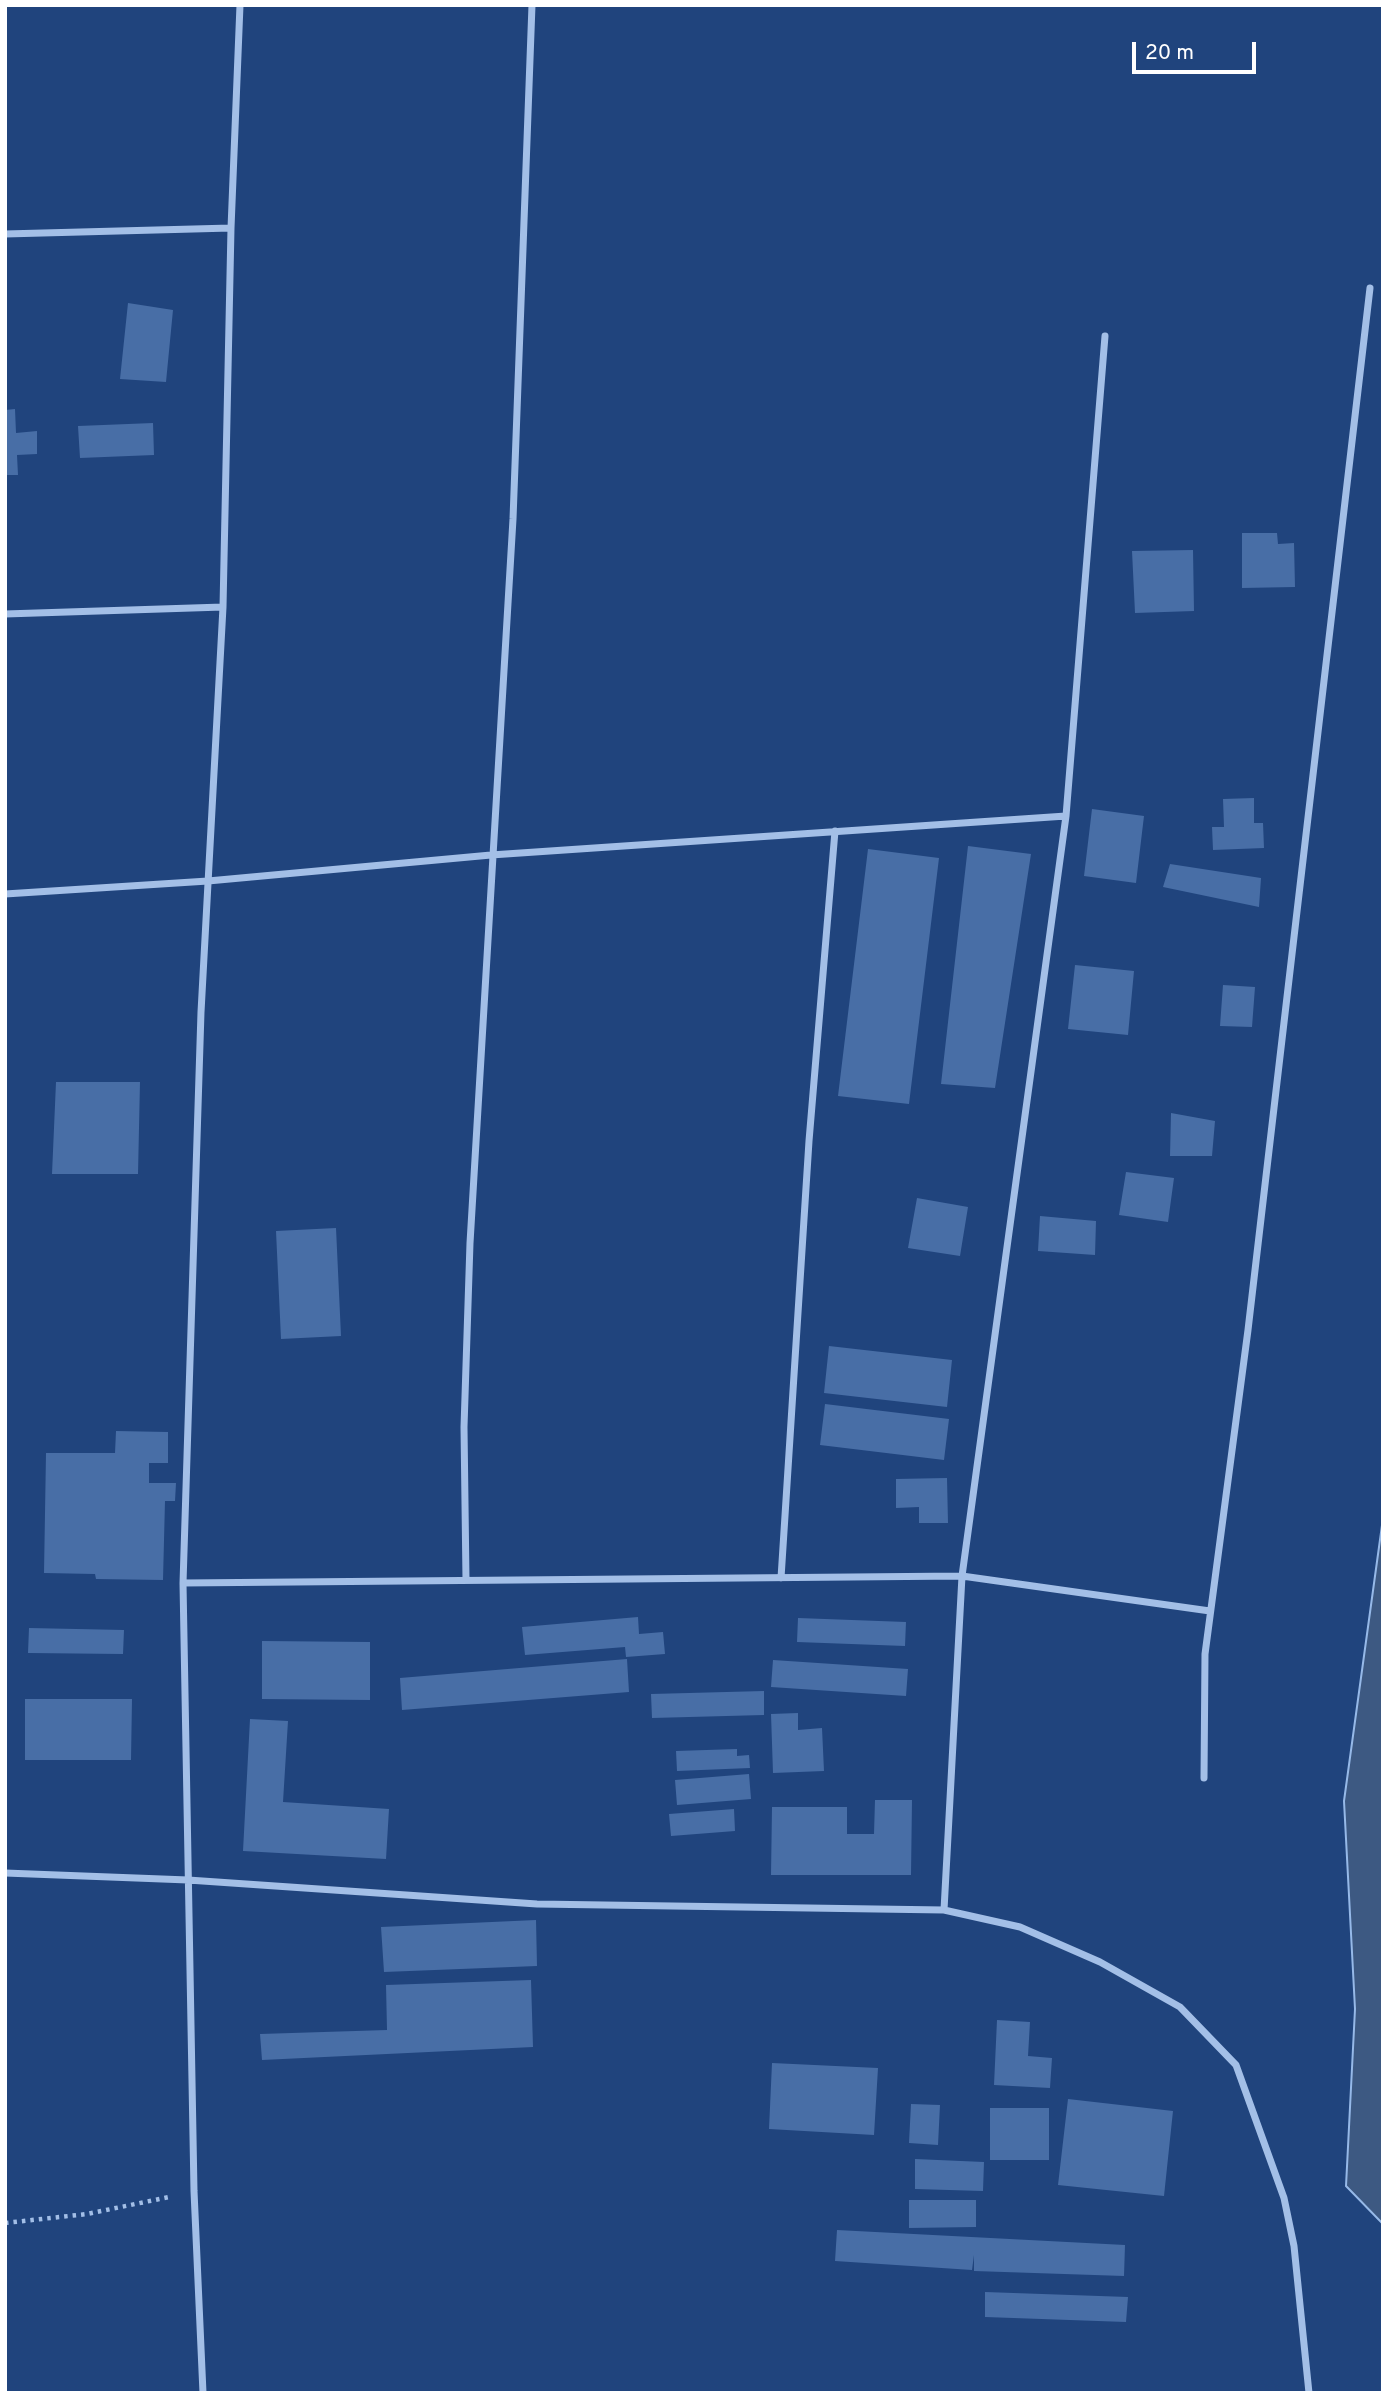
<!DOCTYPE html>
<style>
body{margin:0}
#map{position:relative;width:1388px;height:2398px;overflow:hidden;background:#20447d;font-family:Overpass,sans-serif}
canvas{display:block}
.frame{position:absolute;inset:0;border:7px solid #fff;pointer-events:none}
.scale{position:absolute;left:1132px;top:42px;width:124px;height:32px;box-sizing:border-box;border:4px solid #fff;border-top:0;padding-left:9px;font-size:21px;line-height:24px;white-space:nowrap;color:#fff;-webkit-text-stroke:5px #20447d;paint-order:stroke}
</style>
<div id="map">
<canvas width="1388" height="2398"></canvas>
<div class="frame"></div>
<div class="scale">20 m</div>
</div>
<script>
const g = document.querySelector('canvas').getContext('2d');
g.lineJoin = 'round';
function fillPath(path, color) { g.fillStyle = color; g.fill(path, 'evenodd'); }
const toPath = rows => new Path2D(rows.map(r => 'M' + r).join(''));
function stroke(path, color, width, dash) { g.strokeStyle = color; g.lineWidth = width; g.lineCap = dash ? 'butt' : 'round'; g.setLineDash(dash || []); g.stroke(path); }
const water = toPath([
 [1383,1518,1383,2224,1346,2186,1355,2009,1344,1801,1383,1518]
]);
const building = toPath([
 [128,303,173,310,166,382,120,379],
 [15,409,16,433,37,431,37,454,17,455,18,475,5,475,5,410],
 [153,423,154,455,80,458,78,426],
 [1242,533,1277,533,1278,544,1294,543,1295,587,1242,588],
 [1193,550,1194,611,1135,613,1132,551],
 [1254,798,1254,823,1263,823,1264,848,1213,850,1212,827,1224,827,1223,799],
 [1092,809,1144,816,1136,883,1084,876],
 [968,846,1031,854,995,1088,941,1084],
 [868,849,939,858,909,1104,838,1096],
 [1170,864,1261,878,1259,907,1163,887],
 [1075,965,1134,971,1128,1035,1068,1029],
 [1223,985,1255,987,1252,1027,1220,1026],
 [56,1082,140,1082,138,1174,52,1174],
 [1171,1113,1215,1121,1212,1156,1170,1156],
 [1126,1172,1174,1178,1168,1222,1119,1215],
 [917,1198,968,1207,960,1256,908,1248],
 [1040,1216,1096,1221,1095,1255,1038,1251],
 [336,1228,341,1336,281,1339,276,1231],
 [829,1346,952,1360,947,1407,824,1393],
 [825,1404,949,1419,944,1460,820,1445],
 [116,1431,168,1432,168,1463,149,1463,149,1483,176,1483,175,1501,165,1501,163,1580,96,1579,95,1574,44,1573,46,1453,115,1453],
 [947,1478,948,1523,919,1523,919,1507,896,1508,896,1479],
 [638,1617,639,1634,663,1632,665,1654,626,1657,625,1647,525,1655,522,1627],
 [798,1618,906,1622,905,1646,797,1642],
 [29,1628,124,1630,123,1654,28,1653],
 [262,1641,370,1642,370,1700,262,1699],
 [627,1659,629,1692,402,1710,400,1678],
 [773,1660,908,1669,906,1696,771,1687],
 [764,1691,764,1715,652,1718,651,1694],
 [25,1699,132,1699,131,1760,25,1760],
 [798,1713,798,1730,822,1728,824,1771,773,1773,771,1714],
 [250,1719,288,1721,283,1802,389,1809,386,1859,243,1851],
 [737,1749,737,1756,749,1755,750,1768,677,1771,676,1751],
 [749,1774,751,1799,677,1805,675,1780],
 [875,1800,912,1800,911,1875,771,1875,772,1807,847,1807,847,1834,874,1834],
 [734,1809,735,1831,671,1836,669,1814],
 [536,1920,537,1966,384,1972,381,1927],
 [531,1980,533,2047,262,2060,260,2034,387,2030,386,1985],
 [997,2020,1030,2022,1028,2056,1052,2058,1050,2088,994,2085],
 [772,2063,878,2068,874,2135,769,2129],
 [1068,2099,1173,2111,1164,2196,1058,2185],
 [911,2104,940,2105,938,2145,909,2143],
 [990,2108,1049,2108,1049,2160,990,2160],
 [915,2159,984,2162,983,2191,915,2189],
 [909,2200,976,2200,976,2227,909,2228],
 [837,2230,1125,2245,1124,2276,974,2271,974,2255,972,2270,835,2261],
 [985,2292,1128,2297,1126,2322,985,2317]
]);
const path = toPath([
 [5,2223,87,2214,169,2197]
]);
const street = toPath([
 [5,234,231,228],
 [5,614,223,607],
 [5,894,208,881,491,855,1066,816],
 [781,1578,809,1141,835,831],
 [466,1580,464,1427,470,1243,513,519,532,5],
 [183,1583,962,1576,1210,1611],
 [1204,1778,1205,1654,1248,1330,1370,288],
 [5,1873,188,1880,537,1904,944,1910,1020,1927,1100,1962,1180,2007,1236,2065,1284,2198,1294,2246,1309,2393],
 [944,1910,962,1576,1066,816,1105,336],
 [203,2393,194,2191,183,1583,201,1012,223,607,231,228,240,5]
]);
fillPath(water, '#3d5982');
stroke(water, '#96b9e8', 2);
fillPath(building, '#486ea6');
stroke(path, '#a3bfe7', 4.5, [3.5, 5]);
stroke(street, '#a3bfe7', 7);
</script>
